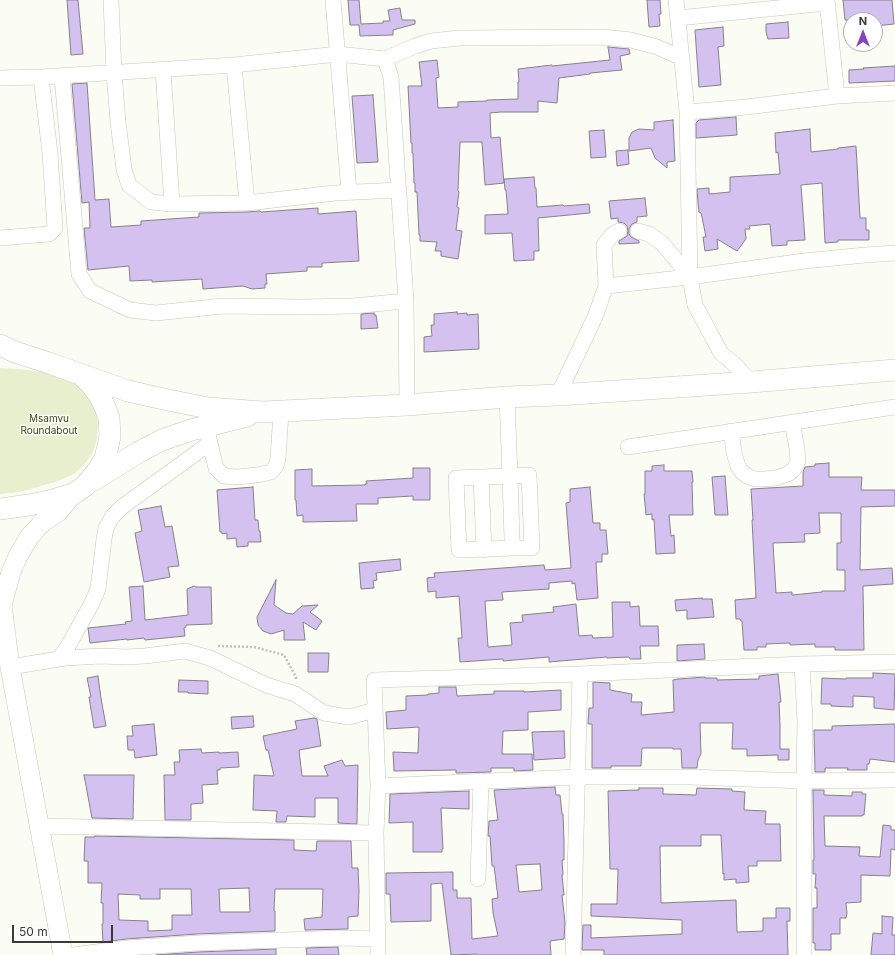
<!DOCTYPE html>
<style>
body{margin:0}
#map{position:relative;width:895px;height:955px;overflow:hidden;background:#fbfdf4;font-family:Inter,sans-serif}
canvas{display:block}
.north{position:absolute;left:843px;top:12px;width:40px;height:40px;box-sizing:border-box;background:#fff;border:1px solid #b0b1af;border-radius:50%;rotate:0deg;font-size:11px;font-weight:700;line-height:16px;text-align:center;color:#3a3b38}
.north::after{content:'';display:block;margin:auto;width:14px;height:18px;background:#8347bd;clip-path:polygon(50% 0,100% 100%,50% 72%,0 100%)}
.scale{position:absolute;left:12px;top:925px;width:101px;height:18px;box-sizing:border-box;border:2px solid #3a3b38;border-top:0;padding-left:5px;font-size:12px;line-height:14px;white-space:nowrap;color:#3a3b38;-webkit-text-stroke:3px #fff;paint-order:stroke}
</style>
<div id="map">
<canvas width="895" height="955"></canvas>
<div class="north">N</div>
<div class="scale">50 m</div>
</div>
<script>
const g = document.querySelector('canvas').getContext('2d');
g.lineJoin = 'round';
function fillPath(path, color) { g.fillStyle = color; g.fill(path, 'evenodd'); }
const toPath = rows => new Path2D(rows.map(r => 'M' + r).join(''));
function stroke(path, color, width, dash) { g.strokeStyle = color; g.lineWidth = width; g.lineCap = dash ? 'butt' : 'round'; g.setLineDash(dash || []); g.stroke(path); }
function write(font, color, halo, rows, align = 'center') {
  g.font = font + ' Inter,sans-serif'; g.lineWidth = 3; g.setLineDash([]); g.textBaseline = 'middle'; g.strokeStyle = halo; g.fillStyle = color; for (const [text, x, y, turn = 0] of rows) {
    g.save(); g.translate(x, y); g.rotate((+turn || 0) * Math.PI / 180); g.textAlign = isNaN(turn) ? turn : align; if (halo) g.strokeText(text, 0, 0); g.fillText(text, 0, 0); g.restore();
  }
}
const green = toPath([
 [0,368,19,369,43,372,60,376,71,381,84,390,96,408,98,423,97,438,93,452,84,465,74,474,58,481,38,487,19,492,0,494]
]);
const building = toPath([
 [67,0,78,0,83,54,71,55,67,0],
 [348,0,359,0,361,24,383,23,383,21,390,21,388,10,400,8,402,20,415,20,415,24,393,30,393,35,360,36,359,25,350,25,348,0],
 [647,0,660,0,661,14,659,14,660,26,649,27,647,0],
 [843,0,892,0,894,24,875,26,875,20,845,20,843,0],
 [788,22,789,38,768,39,766,32,766,24,788,22],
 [723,27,724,46,718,47,721,85,699,87,695,30,723,27],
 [608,47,629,49,630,54,620,56,622,70,590,73,590,74,559,78,557,103,538,101,538,112,501,112,490,113,491,138,500,137,504,183,485,185,482,142,460,142,458,191,459,192,457,207,459,208,456,230,462,231,458,259,441,256,441,251,435,251,437,242,420,241,420,235,419,235,417,192,415,192,415,183,414,183,413,153,412,153,412,143,411,143,408,86,422,86,419,62,437,60,439,77,436,78,438,108,458,107,458,102,487,101,487,100,518,99,518,82,519,82,518,69,552,65,552,66,610,60,608,47],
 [895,66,895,81,849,83,849,70,864,69,863,68,895,66],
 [87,83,95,200,109,199,111,227,141,225,141,221,199,217,199,213,247,212,260,211,261,212,318,208,318,214,356,211,359,261,322,263,322,267,307,267,307,271,266,274,267,284,265,284,265,288,252,289,243,286,203,289,202,279,152,282,152,280,130,281,129,266,88,270,84,228,90,228,89,202,82,203,72,84,87,83],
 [373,95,378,162,357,163,352,96,373,95],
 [736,117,737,135,696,138,696,123,699,120,736,117],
 [673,120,675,161,667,162,667,168,655,158,651,148,629,151,629,138,632,132,639,129,654,130,654,122,673,120],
 [810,129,811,152,838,149,838,148,856,146,860,218,866,218,866,230,869,230,869,240,838,240,838,242,825,243,822,183,801,185,805,240,787,241,787,245,772,246,770,224,749,226,750,229,745,229,746,239,737,251,717,239,718,249,705,251,703,237,706,237,702,217,701,213,699,212,698,203,697,189,709,188,709,194,730,192,730,177,780,174,778,152,776,153,775,133,810,129],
 [604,130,606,157,591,158,589,131,604,130],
 [628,150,629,164,617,166,616,151,628,150],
 [534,177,535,188,536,188,537,207,563,205,564,206,589,204,590,213,538,218,539,251,534,251,534,260,514,261,512,233,485,234,485,215,508,214,506,190,505,190,504,179,534,177],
 [645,198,647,216,637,217,637,222,632,224,629,229,629,234,631,237,639,241,639,243,619,244,619,241,627,236,628,231,627,226,624,223,618,222,618,218,611,219,609,201,645,198],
 [457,312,457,314,467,313,467,315,478,314,479,349,424,352,424,337,432,336,431,325,434,325,434,314,457,312],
 [374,313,374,315,376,315,378,328,361,329,361,314,374,313],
 [829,463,829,477,862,477,861,490,895,490,895,506,861,507,860,570,892,568,893,584,863,586,864,650,835,650,835,647,815,647,815,644,790,645,790,643,766,644,766,647,757,647,757,650,744,650,742,621,741,621,740,619,736,619,735,600,756,598,752,520,753,520,751,489,803,486,803,472,805,467,815,466,815,464,829,463],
 [819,513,841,513,841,543,837,543,837,570,845,570,845,591,822,591,822,592,792,595,792,592,776,593,773,543,805,542,804,534,820,533,819,513],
 [664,465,664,471,692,471,693,482,692,482,693,515,669,515,671,536,674,535,675,553,656,554,654,519,652,520,652,514,646,515,644,494,645,494,645,471,652,471,652,466,664,465],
 [413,468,430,468,430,500,413,500,413,496,378,498,378,504,356,504,357,521,303,522,303,515,297,516,296,500,295,500,295,470,312,469,312,486,365,485,365,484,367,484,366,481,413,478,413,468],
 [725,476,728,515,715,515,712,477,725,476],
 [253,487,255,520,258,520,259,531,260,531,261,542,248,542,248,546,237,547,236,538,227,539,227,533,222,534,222,532,220,532,217,490,253,487],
 [590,487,593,523,600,523,600,530,606,530,608,554,602,554,602,562,596,562,598,598,577,600,575,583,572,584,572,581,549,583,549,589,502,592,503,600,485,601,488,647,512,645,510,623,523,622,522,615,554,612,553,607,576,604,579,636,592,635,593,638,613,637,612,602,630,602,630,607,639,606,640,626,658,626,659,646,640,646,641,659,630,659,629,657,607,658,607,657,549,662,549,657,503,661,503,659,460,662,458,638,462,638,459,596,436,598,436,591,428,592,427,578,435,577,434,573,544,565,545,570,571,568,566,503,570,502,570,489,590,487],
 [161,506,165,527,172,526,179,566,168,567,170,577,144,582,135,533,142,531,138,510,161,506],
 [400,559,401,570,376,573,377,580,373,581,374,588,361,589,359,563,400,559],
 [276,580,274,605,286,613,293,614,302,606,318,605,310,612,322,621,316,630,303,622,305,640,284,640,284,630,271,634,263,631,258,625,257,617,276,580],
 [143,586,145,620,188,615,187,589,194,586,196,587,211,587,212,624,186,625,186,627,184,628,185,636,145,640,144,638,127,640,127,639,90,643,88,628,126,624,125,622,132,621,129,587,143,586],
 [702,598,702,599,712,599,714,617,687,619,687,610,676,611,675,600,702,598],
 [704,644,705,659,677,661,677,645,704,644],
 [308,653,329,653,328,672,308,672,308,653],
 [873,673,895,674,894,710,874,708,874,697,853,696,853,707,831,706,831,704,821,704,822,678,846,679,846,678,873,678,873,673],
 [778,674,781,702,779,702,780,724,780,749,789,749,789,760,778,760,778,755,747,756,747,749,732,749,733,723,700,723,701,754,698,760,697,768,682,768,681,749,673,749,673,748,642,748,641,766,611,766,611,768,592,768,592,724,588,724,589,708,593,708,593,682,610,683,610,690,632,694,631,702,642,702,641,715,674,712,673,680,678,679,705,677,705,678,717,678,717,680,759,679,759,676,778,674],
 [98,676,101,698,106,726,94,728,89,697,91,697,87,678,98,676],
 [179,680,208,681,208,694,188,693,188,692,178,692,179,680],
 [439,687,456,687,457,696,494,694,494,691,524,691,524,692,561,690,561,710,528,712,528,730,503,731,502,754,532,754,533,770,514,771,514,768,491,768,491,772,456,773,456,770,394,771,393,752,418,753,419,727,387,729,386,712,406,710,406,696,428,695,428,694,439,693,439,687],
 [253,716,254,727,232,729,231,717,253,716],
 [314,718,317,719,321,746,299,750,302,776,328,776,324,766,342,760,345,766,358,765,357,824,338,823,338,798,315,798,315,817,287,816,286,822,276,822,277,811,253,810,254,775,274,776,268,750,266,750,263,736,297,729,295,721,314,718],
 [154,724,157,755,135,758,134,750,128,750,127,736,133,736,132,726,154,724],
 [894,724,894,725,895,725,895,762,870,759,869,764,867,764,867,770,847,770,848,768,825,768,825,772,815,772,814,730,832,730,832,726,894,724],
 [564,731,565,758,534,760,532,732,564,731],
 [201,749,202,753,219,752,219,753,238,752,239,767,220,768,220,770,217,770,218,784,202,785,203,803,191,804,191,820,165,820,164,775,175,775,174,762,180,762,179,750,201,749],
 [84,775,134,775,133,819,92,818,84,775],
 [555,787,556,795,560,795,562,814,563,814,564,841,564,860,562,860,563,875,562,875,564,895,562,895,565,923,564,939,550,941,551,955,477,955,477,954,451,955,442,883,431,884,431,921,391,922,390,894,386,894,386,873,453,872,453,890,457,890,457,898,471,898,472,939,498,936,493,913,492,899,498,898,494,866,492,866,490,836,488,836,489,821,498,820,494,790,555,787],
 [540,864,542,890,519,892,516,865,540,864],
 [639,788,663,788,663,794,696,795,697,788,732,789,732,791,745,792,744,810,766,811,765,824,780,824,781,861,757,861,757,866,748,866,749,882,736,883,736,879,724,880,724,873,723,874,721,835,701,835,701,846,660,846,661,903,736,900,737,932,763,931,763,918,776,918,776,908,790,908,790,921,787,921,788,955,604,955,604,950,582,950,583,925,591,925,591,938,682,934,682,920,591,916,591,904,617,904,618,869,610,869,608,791,639,790,639,788],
 [813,790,824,790,824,795,852,796,852,792,862,792,862,794,866,794,864,815,862,815,862,816,824,816,825,846,860,847,859,856,880,857,883,825,891,826,891,830,895,830,895,850,891,849,890,876,861,875,861,902,846,903,847,913,846,918,840,918,840,934,831,934,831,950,815,950,815,943,813,943,813,908,817,908,817,888,815,888,816,874,813,874,813,860,814,860,813,790],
 [469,791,469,809,441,808,443,849,442,849,442,852,413,852,413,822,389,823,390,794,469,791],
 [95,836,294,840,294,850,316,851,317,841,351,841,352,868,358,868,359,891,358,916,348,917,348,929,305,930,304,919,322,917,323,889,275,889,274,911,275,911,275,931,197,934,126,939,103,942,102,924,103,924,103,903,101,903,102,883,88,883,88,861,84,861,85,837,95,837,95,836],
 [249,888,250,912,220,912,219,889,249,888],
 [160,889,191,889,192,915,172,915,172,930,148,931,148,921,119,920,118,894,140,895,140,899,160,899,160,889],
 [882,916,893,917,892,935,895,935,895,955,871,955,873,933,882,934,882,916],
 [338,947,339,955,307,955,306,948,338,947],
 [276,949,276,955,156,955,198,952,276,949]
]);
const path = toPath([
 [218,646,254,647,284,655,296,677,296,680]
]);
const minor = toPath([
 [111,0,114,73,118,122,124,169,129,185,151,202,172,204,247,203,335,193,399,190],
 [333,0,349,192],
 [676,0,687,112,690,277,695,305,721,353,734,364,751,382],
 [827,0,837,96],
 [678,18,827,3],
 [385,59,415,46,431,41,460,38,602,37,631,40,657,47,682,58],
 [234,65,247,203],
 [163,70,172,204],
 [62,76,79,274,90,291,130,310,156,313,223,306,303,307,353,306,406,301],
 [0,78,41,77,234,65,338,54,385,59,391,77,406,301,407,405],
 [687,112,746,107,837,96,895,93],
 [638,231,649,234,662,243,690,277],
 [0,238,49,234,55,228,50,153,41,77],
 [606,286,690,277,804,261,865,255,895,253],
 [558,395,595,317,606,286,604,245,612,235,619,231],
 [507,397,510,476,512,539,513,548,459,550,456,478,481,477,510,476,529,475,532,548,513,548],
 [731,431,734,453,738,466,741,471,747,476,755,479,764,479,776,478,788,474,794,469,798,461,797,449,792,422],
 [208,435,216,468,224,476,237,477,257,475,271,472,276,466,278,459,281,412],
 [628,447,895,407],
 [481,477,484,550],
 [58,659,67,648,92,603,98,589,104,539,106,528,112,517,122,507,210,443],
 [802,664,805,721,804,781,804,955],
 [10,667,65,658,101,656,126,657,145,656,185,651,210,658,266,685,295,694,324,713,349,717,375,710],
 [378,786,577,777,690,777,804,781,895,780],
 [39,826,376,833],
 [478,879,481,781],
 [73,955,127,948,198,943,342,938,378,939],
 [378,955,376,833,378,786,374,680,580,674,802,664,895,662],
 [573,955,580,674]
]);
const major = toPath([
 [0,601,2,605,10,667,63,955],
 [2,605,11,572,19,554,30,536,43,522,58,512,73,494]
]);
const highway = toPath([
 [0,345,15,352,52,364,128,391,168,400,208,408,263,412,407,405,507,397,558,395,751,382,895,370],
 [94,480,139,452,162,440,191,430,247,416],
 [0,509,29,505,49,501,73,494,85,486,98,470,105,458,108,446,110,436,109,418,105,407,99,395,91,384,80,374]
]);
const parkNames = [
 ["Msamvu",49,419],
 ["Roundabout",49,431]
];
fillPath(green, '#e7efce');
fillPath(building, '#d4c1ef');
stroke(building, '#85828a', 1);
stroke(minor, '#c5c7be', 16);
stroke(major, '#c5c7be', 20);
stroke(highway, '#c5c7be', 22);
stroke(path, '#bfc1ba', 2.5, [2, 2]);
stroke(minor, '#fff', 15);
stroke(major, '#fff', 19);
stroke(highway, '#fff', 21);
write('10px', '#404811', '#fff', parkNames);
</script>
